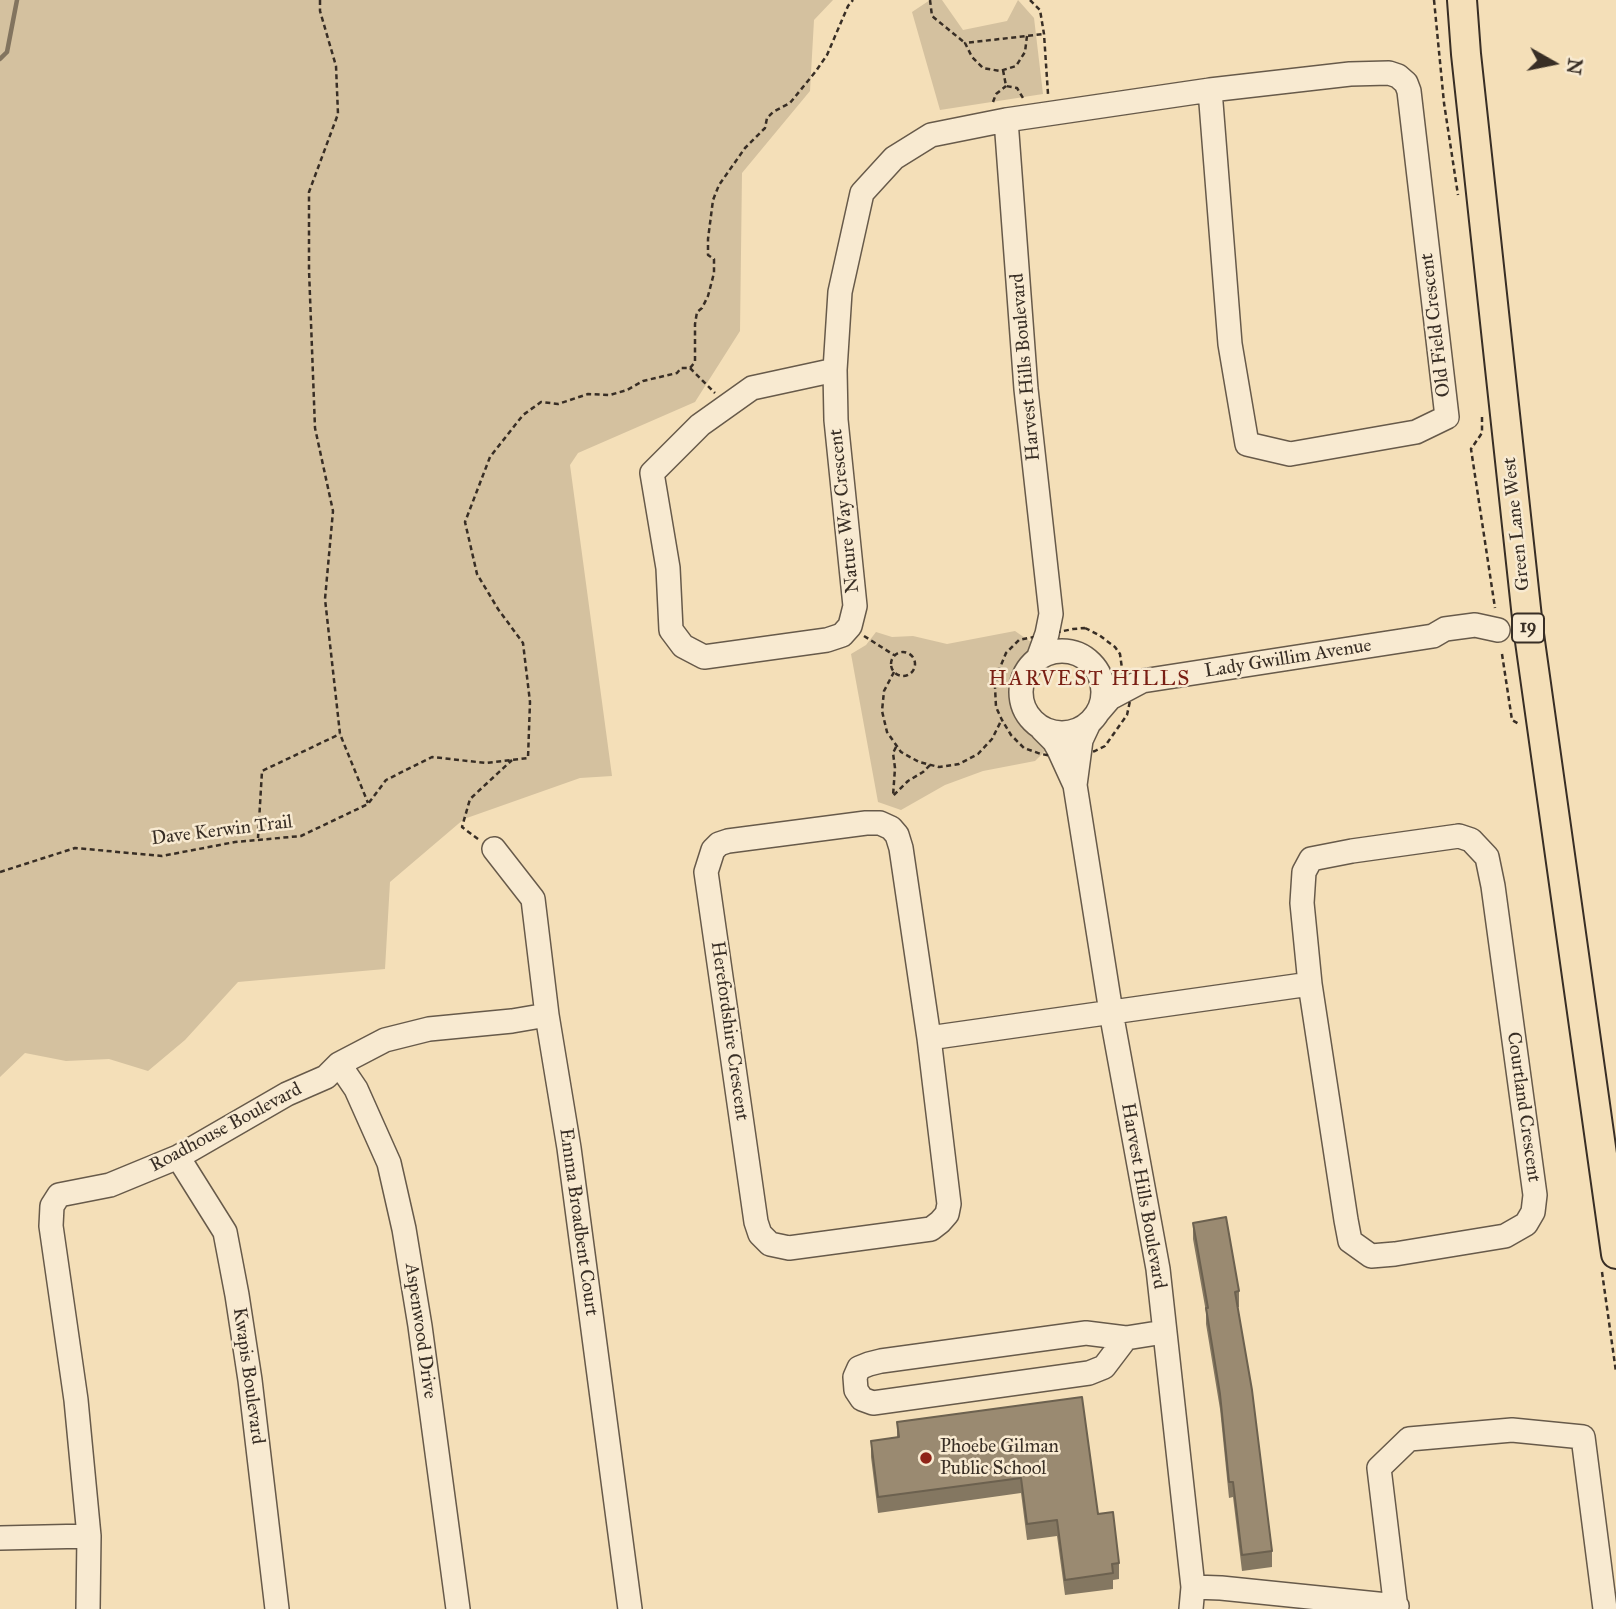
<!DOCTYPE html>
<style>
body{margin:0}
#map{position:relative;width:1616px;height:1609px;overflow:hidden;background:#f4dfb8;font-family:"IM FELL Great Primer",serif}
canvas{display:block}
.north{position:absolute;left:1518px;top:28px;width:70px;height:70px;-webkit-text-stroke:5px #f8ead1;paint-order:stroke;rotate:99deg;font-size:19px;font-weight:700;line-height:28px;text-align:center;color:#382e25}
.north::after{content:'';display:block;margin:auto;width:24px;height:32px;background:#382e25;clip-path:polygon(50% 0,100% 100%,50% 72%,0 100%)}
</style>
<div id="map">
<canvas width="1616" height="1609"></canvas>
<div class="north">N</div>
</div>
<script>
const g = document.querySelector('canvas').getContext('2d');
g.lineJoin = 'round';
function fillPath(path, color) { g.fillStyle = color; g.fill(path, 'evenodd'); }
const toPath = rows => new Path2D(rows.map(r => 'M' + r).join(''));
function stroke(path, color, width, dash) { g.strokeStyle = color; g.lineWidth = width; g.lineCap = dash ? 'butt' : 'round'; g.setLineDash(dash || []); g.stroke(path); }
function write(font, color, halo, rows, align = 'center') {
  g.font = font + ' "IM FELL Great Primer",serif'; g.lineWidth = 5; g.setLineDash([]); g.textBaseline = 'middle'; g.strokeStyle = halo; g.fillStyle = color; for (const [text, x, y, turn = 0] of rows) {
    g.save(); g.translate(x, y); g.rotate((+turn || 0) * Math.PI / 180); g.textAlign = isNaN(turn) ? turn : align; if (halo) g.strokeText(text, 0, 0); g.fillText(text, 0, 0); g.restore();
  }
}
const green = toPath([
 [0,0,833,0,814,20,810,91,742,173,740,331,695,402,578,453,570,465,612,776,580,778,464,819,390,882,385,969,238,982,185,1040,148,1071,109,1059,66,1061,25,1053,0,1077],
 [930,0,942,0,963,30,1007,21,1018,0,1034,18,1043,94,940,110,912,12],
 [1015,631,1038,647,1024,664,1014,689,1017,711,1029,730,1047,749,1035,761,983,771,945,785,901,810,878,802,851,654,866,645,876,632,892,637,913,636,947,644]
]);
const stream = toPath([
 [0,59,7,52,17,0]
]);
const path = toPath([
 [320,0,320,11,336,66,338,114,309,192,309,270,315,428,333,511,325,599,340,734,368,803],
 [930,0,932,16,965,43],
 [1030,0,1040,10,1044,34,1048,94],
 [1434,0,1444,103,1458,195],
 [1027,36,1025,52,1016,66,1000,71,983,68,972,57,965,43,1044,34],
 [1003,70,1006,86,1017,88,1023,98],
 [993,102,996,94,1006,86],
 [690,368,715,393],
 [1482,417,1482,433,1471,449,1495,608],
 [1085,628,1099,635,1115,647,1120,654,1123,676,1130,701,1127,715,1105,746,1095,751,1079,756,1063,758,1041,754,1024,748,1011,735,1002,720,996,707,995,687,999,670,1006,653,1019,640,1073,629,1085,628],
 [864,636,894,655],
 '891 664a12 12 0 1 1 24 0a12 12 0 1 1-24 0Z',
 [1502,654,1512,720,1519,724],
 [894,672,884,691,882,711,887,732,901,752,919,762,939,767,959,764,978,754,992,739,1001,721],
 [896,747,893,753,895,768,893,796,908,781,923,772,930,765],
 [258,838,262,771,340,734],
 [478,839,462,827,470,799,512,760],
 [0,872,75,848,162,856,235,842,301,836,368,804,386,780,432,757,486,763,528,758,530,702,523,643,498,609,477,574,465,522,490,457,523,415,541,402,558,404,588,394,610,395,627,390,643,381,677,373,681,368,690,368,695,362,695,324,697,312,702,308,708,296,714,273,714,259,708,255,708,239,713,200,719,185,745,148,765,128,767,118,773,112,790,103,816,71,827,55,848,6,853,0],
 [1602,1272,1616,1372]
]);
const minor = toPath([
 [1006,120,1026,389,1051,614,1047,634,1038,659],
 [835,370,752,388,700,425,652,473,668,568,671,630,683,646,704,657,827,640,842,635,850,626,855,606,836,420,835,370,840,292,862,193,894,158,931,135,1006,120,1210,90,1350,74,1389,73,1398,76,1406,83,1409,91,1447,417,1416,432,1290,454,1247,444,1230,344,1210,90],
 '1021 692a41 41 0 1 1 82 0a41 41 0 1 1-82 0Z',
 [1098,712,1110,698,1142,681,1433,636,1445,629,1475,625,1498,630],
 [1042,729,1054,741,1059,750,1075,785,1111,1012,1158,1269,1193,1587,1191,1609],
 [1075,785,1081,740,1089,723],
 [1459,836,1471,840,1487,857,1493,886,1535,1195,1533,1212,1526,1224,1505,1236,1395,1254,1371,1256,1350,1241,1346,1220,1310,984,1302,903,1304,872,1311,859,1352,851,1459,836],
 [494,849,533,899,547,1015,569,1148,630,1609],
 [929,1038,949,1204,947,1214,940,1222,931,1229,789,1248,770,1244,760,1234,756,1222,706,872,713,850,719,844,728,841,866,823,880,823,891,828,897,835,901,848,929,1038,1310,984],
 [339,1064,356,1089,389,1163,404,1229,420,1326,458,1609],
 [178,1157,225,1232,237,1295,250,1380,277,1609],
 [1126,1338,1104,1367,1089,1373,873,1403,862,1399,856,1390,855,1377,859,1368,869,1364,881,1361,1086,1333,1126,1338,1164,1332],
 [0,1538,89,1536],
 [1193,1587,1221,1588,1397,1606],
 [88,1609,89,1536,76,1400,51,1226,52,1206,59,1195,110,1185,178,1157,287,1094,326,1077,339,1064,385,1040,429,1029,512,1021,547,1015],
 [1396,1609,1379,1468,1409,1439,1512,1430,1583,1437,1605,1609]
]);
const major = toPath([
 [1462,0,1466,54,1528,627,1616,1254]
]);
const wall = toPath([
 [1193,1223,1239,1291,1239,1307,1238,1307,1272,1551,1272,1567,1242,1571,1233,1497,1229,1498,1220,1409,1206,1324,1206,1312,1193,1239],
 [1082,1397,1098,1514,1119,1563,1119,1579,1113,1580,1113,1589,1065,1595,1057,1536,1027,1540,1021,1493,878,1513,871,1457,871,1441,897,1437,897,1422]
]);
const building = toPath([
 [1226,1217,1239,1291,1235,1292,1252,1390,1272,1551,1242,1555,1233,1482,1229,1482,1220,1394,1206,1308,1208,1308,1193,1223,1226,1217],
 [1082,1397,1098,1514,1113,1512,1119,1563,1112,1564,1113,1573,1065,1580,1057,1520,1027,1524,1021,1478,878,1497,871,1441,899,1437,897,1422,1082,1397]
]);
const markers = [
 [926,1458,7,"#8f2418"]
];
const shields = [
 [1528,628,32]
];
const shieldNames = [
 ["19",1528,628]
];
const streetNames = [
 ["Old Field Crescent",1436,325,-97],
 ["Harvest Hills Boulevard",1026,367,-95],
 ["Nature Way Crescent",845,511,-96],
 ["Green Lane West",1517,524,-96],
 ["Lady Gwillim Avenue",1288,659,-9],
 ["Dave Kerwin Trail",222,831,-7],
 ["Herefordshire Crescent",729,1031,82],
 ["Courtland Crescent",1523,1107,82],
 ["Roadhouse Boulevard",226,1128,-28],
 ["Harvest Hills Boulevard",1143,1196,80],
 ["Emma Broadbent Court",578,1222,82],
 ["Aspenwood Drive",420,1331,82],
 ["Kwapis Boulevard",248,1376,82]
];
const poiNames = [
 ["Phoebe Gilman",940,1447],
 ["Public School",940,1469]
];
const neighbourhoodNames = [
 ["HARVEST HILLS",1090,680]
];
fillPath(green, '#d4c19f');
stroke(stream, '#82745f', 4.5);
stroke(minor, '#675a4a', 26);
stroke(major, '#382e25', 32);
stroke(path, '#382e25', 2.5, [5, 3.5]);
stroke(minor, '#f8ead1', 23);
stroke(major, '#f4dfb8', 28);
fillPath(wall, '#847761');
fillPath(building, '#9a8a71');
stroke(building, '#6c614f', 2);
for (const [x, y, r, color] of markers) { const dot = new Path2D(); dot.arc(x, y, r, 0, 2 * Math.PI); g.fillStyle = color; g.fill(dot); stroke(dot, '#f8ead1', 2.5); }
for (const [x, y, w] of shields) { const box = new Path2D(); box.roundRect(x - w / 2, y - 14.5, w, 29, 5); g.fillStyle = '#f8ead1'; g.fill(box); stroke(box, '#382e25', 2); }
write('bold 18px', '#382e25', null, shieldNames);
write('19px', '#382e25', '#f8ead1', streetNames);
write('19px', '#382e25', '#f8ead1', poiNames, 'left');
g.letterSpacing = '2px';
write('21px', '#7a1f14', '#f8ead1', neighbourhoodNames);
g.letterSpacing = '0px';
</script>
